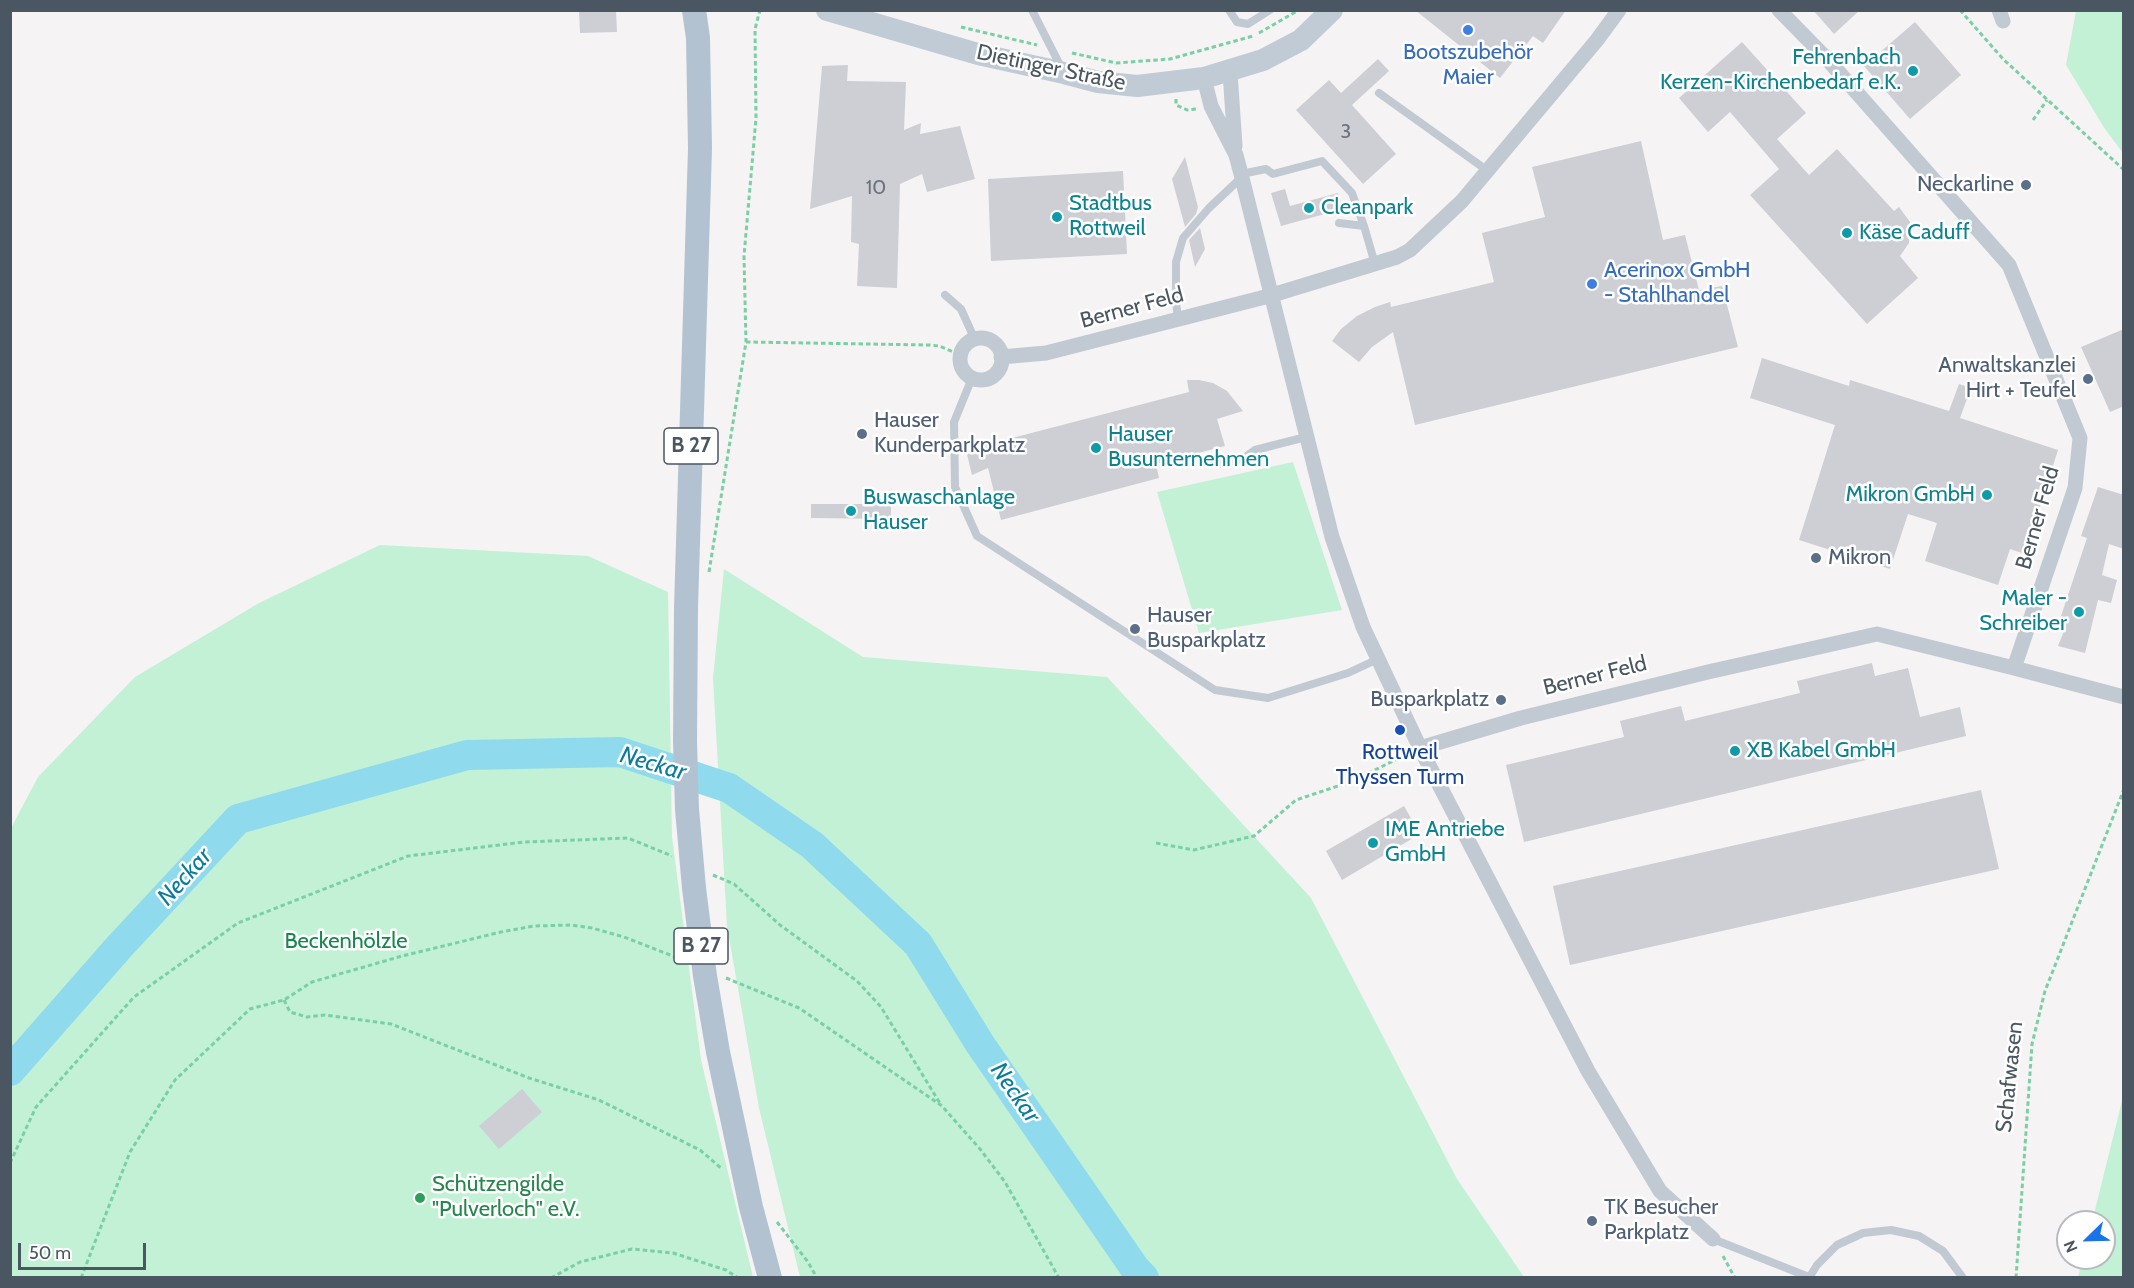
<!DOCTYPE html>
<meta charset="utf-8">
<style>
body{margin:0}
#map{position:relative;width:2134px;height:1288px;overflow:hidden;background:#f5f3f3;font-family:Cabin,sans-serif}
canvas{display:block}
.frame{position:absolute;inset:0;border:12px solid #4a5661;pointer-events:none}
.north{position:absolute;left:2056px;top:1210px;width:60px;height:60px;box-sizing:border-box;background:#fff;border:2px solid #b7bbc0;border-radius:50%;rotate:247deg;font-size:16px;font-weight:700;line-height:24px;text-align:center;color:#4a5661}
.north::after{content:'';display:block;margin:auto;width:21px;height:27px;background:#1a73e8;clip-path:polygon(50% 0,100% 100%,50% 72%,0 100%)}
.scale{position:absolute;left:18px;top:1243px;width:128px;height:27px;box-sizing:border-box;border:3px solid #4a5661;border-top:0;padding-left:8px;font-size:18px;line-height:21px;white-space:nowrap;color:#4a5661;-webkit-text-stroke:4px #fff;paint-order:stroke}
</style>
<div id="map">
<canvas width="2134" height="1288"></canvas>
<div class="frame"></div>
<div class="north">N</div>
<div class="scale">50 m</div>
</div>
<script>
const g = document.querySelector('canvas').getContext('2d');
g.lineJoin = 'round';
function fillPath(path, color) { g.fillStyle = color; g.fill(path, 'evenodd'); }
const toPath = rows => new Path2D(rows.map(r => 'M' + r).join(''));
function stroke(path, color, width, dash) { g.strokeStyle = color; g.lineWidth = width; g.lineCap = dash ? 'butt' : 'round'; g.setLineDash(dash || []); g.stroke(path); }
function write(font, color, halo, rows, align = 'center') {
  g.font = font + ' Cabin,sans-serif'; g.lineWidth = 5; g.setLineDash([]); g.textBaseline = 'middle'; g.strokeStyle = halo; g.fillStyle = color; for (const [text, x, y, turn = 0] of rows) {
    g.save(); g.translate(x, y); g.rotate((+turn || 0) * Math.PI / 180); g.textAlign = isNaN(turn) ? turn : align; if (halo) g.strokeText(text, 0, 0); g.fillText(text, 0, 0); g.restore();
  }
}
const green = toPath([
 [2076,11,2123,11,2123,153,2105,129,2066,65],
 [1293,462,1342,610,1199,633,1157,492],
 [380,545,588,556,668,592,672,837,701,1060,753,1277,11,1277,10,830,38,777,135,677,259,603],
 [724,569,863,657,1107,677,1311,898,1457,1179,1524,1277,800,1277,759,1108,727,926,713,678],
 [2123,1097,2123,1277,2078,1277,2083,1258,2104,1258,2104,1222,2092,1222]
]);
const river = toPath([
 [10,1071,119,947,238,819,467,755,620,752,729,788,812,845,918,944,980,1044,1134,1267,1144,1278]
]);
const building = toPath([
 [579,10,616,10,617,32,580,33],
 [1415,10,1566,10,1543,43,1533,36,1500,78],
 [1813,10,1860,10,1834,34],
 [1915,22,1961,75,1910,119,1864,66],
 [1742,42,1806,113,1777,139,1809,175,1837,149,1894,211,1899,207,1910,222,1909,243,1900,256,1918,278,1867,324,1750,195,1779,169,1730,112,1708,132,1679,98],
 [1378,59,1389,71,1352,105,1396,154,1363,184,1296,110,1329,80,1341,93],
 [848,65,847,81,906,82,904,130,921,123,920,134,960,126,975,179,927,192,922,174,900,184,897,288,857,286,859,244,851,242,852,196,810,209,822,66],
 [1641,141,1663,240,1685,235,1699,290,1722,286,1738,347,1415,425,1393,332,1372,347,1359,362,1332,341,1341,329,1357,316,1375,307,1390,302,1391,307,1494,282,1482,233,1545,217,1532,167],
 [1185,157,1198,207,1196,214,1185,227,1172,179],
 [1123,171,1127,254,991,261,988,179],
 [1285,189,1290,206,1338,193,1343,209,1281,226,1271,193],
 [1200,228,1205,249,1195,267,1189,240],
 [2124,329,2124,406,2110,412,2081,347],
 [1762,358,1849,386,1850,380,1949,411,1959,384,1971,388,1960,418,2058,450,2025,554,2010,549,1998,585,1925,561,1937,523,1908,514,1890,569,1799,540,1835,425,1750,398],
 [1187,380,1199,380,1213,383,1227,391,1243,411,1217,419,1225,446,1156,464,1159,478,1001,520,988,468,972,475,966,450,1189,392],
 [2098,487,2124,495,2124,549,2109,544,2102,575,2117,580,2111,603,2098,600,2085,653,2058,646,2066,626,2059,622,2087,538,2081,536],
 [811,504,891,504,891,519,811,518],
 [1872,663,1875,676,1908,668,1920,717,1960,707,1966,736,1524,842,1506,765,1624,737,1620,721,1681,706,1685,721,1800,693,1797,681],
 [1981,790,1999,869,1570,965,1553,886],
 [1404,806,1420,834,1342,880,1326,851],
 [522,1089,542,1112,499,1149,479,1126]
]);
const path = toPath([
 [1960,10,2003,59,2124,170],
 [961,27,1037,45],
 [1259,33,1299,10],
 [1072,53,1116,63,1170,59,1253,36],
 [1176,99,1176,105,1187,110,1196,109],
 [2033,120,2047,100],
 [746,342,930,345,939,346,961,355],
 [709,572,746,342,744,256,756,118,755,29,760,10],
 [1156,843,1194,850,1254,836,1296,800,1353,781,1405,755],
 [713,875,734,884,780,925,857,981,881,1007,941,1105],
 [726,978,799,1008,942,1106,980,1149,1005,1182,1059,1278],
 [284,1000,290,1012,307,1017,325,1015,391,1024,529,1078,599,1100,700,1150,721,1168],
 [10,1163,36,1107,134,997,238,923,408,856,524,842,628,838,672,856],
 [777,1222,808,1262,817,1278],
 [1723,1256,1735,1278],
 [81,1278,130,1152,175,1080,250,1009,284,1000,312,982,402,956,501,932,534,926,571,925,592,928,624,937,683,960],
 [551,1278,580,1262,632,1249,673,1253,726,1270,738,1278],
 [2016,1278,2032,1044,2045,991,2124,789]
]);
const lane = toPath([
 [1032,10,1062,69],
 [1229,10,1237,22,1248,24,1270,10],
 [1379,93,1488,171],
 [1241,174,1266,169,1273,174,1322,161,1352,193,1364,226],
 [1339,223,1364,226,1375,264],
 [945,295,961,309,975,340],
 [1178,318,1176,303,1176,262,1183,238,1209,208,1242,177],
 [972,378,954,422,955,487,977,536,1215,690,1268,698,1348,673,1378,659],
 [1218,464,1244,458,1255,450,1306,437],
 [1713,1239,1809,1277],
 [1809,1278,1817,1265,1837,1245,1863,1233,1891,1230,1919,1236,1943,1251,1963,1278]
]);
const street = toPath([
 [1999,10,2003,21],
 [1230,72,1235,146],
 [1204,78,1211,106,1236,155,1241,174,1332,537,1363,627,1420,748,1588,1071,1660,1191,1713,1239],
 '960 359a21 21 0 1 1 42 0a21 21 0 1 1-42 0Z',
 [1001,357,1046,353,1269,296,1397,257,1410,250,1462,201,1597,40,1619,10],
 [2014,668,2124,697],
 [1420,748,1521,718,1708,672,1877,634,2014,668,2075,488,2080,438,2009,265,1828,60,1779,10]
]);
const secondary = toPath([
 [827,10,978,54,1064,73,1098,82,1137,86,1204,78,1263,60,1301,40,1332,10]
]);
const primary = toPath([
 [686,608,700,148,698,38,694,10]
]);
const primaryBridge = toPath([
 [686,608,685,741,687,809,694,888,705,976,718,1052,751,1207,770,1278]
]);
const markers = [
 [1468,30,6,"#3f7fe0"],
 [1913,71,6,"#0f9aa8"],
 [2026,185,6,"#5c6f8a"],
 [1309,208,6,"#0f9aa8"],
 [1057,217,6,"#0f9aa8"],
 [1847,233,6,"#0f9aa8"],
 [1592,284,6,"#3f7fe0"],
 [2088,379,6,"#5c6f8a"],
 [862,434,6,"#5c6f8a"],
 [1096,448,6,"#0f9aa8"],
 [1987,495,6,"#0f9aa8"],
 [851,511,6,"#0f9aa8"],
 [1816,558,6,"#5c6f8a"],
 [2079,612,6,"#0f9aa8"],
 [1135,629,6,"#5c6f8a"],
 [1501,700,6,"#5c6f8a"],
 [1400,730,6,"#1a4fb4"],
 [1735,751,6,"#0f9aa8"],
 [1373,843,6,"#0f9aa8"],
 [420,1198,6,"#2e9e5b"],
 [1592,1221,6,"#5c6f8a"]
];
const numberNames = [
 ["3",1346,132],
 ["10",876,188]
];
const shields = [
 [691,446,54],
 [701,946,54]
];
const shieldNames = [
 ["B 27",691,446],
 ["B 27",701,946]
];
const shopNames = [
 ["Bootszubehör",1468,53],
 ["Maier",1468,78],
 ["Acerinox GmbH",1604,271,"left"],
 ["- Stahlhandel",1604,296,"left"]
];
const cultureNames = [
 ["Fehrenbach",1901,58,"right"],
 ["Kerzen-Kirchenbedarf e.K.",1901,83,"right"],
 ["Stadtbus",1069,204],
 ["Rottweil",1069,229],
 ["Cleanpark",1321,208],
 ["Käse Caduff",1859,233],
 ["Hauser",1108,435],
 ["Busunternehmen",1108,460],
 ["Mikron GmbH",1975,495,"right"],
 ["Buswaschanlage",863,498],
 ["Hauser",863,523],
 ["Maler -",2067,599,"right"],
 ["Schreiber",2067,624,"right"],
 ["XB Kabel GmbH",1747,751],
 ["IME Antriebe",1385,830],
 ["GmbH",1385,855]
];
const streetNames = [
 ["Dietinger Straße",1051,68,12],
 ["Berner Feld",1132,308,-15],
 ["Berner Feld",2038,518,-74],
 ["Berner Feld",1595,676,-14],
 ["Schafwasen",2010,1077,-84]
];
const serviceNames = [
 ["Neckarline",2014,185,"right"],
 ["Anwaltskanzlei",2076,366,"right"],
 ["Hirt + Teufel",2076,391,"right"],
 ["Hauser",874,421],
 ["Kunderparkplatz",874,446],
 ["Mikron",1828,558],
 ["Hauser",1147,616],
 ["Busparkplatz",1147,641],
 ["Busparkplatz",1489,700,"right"],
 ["TK Besucher",1604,1208],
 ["Parkplatz",1604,1233]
];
const transitNames = [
 ["Rottweil",1400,753],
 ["Thyssen Turm",1400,778]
];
const parkNames = [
 ["Beckenhölzle",346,942]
];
const leisureNames = [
 ["Schützengilde",432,1185],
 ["\"Pulverloch\" e.V.",432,1210]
];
const waterNames = [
 ["Neckar",653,764,16],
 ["Neckar",185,877,-48],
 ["Neckar",1015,1093,55]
];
fillPath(green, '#c3f1d5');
stroke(river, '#90daee', 30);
fillPath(building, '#cdcfd5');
stroke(path, '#7ad0a6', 3, [4.5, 3]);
stroke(lane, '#c1cad2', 8);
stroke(street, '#c1cad2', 15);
stroke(secondary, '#c1cbd6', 22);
stroke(primary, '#b3c2d1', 24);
stroke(primaryBridge, '#b3c2d1', 24);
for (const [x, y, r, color] of markers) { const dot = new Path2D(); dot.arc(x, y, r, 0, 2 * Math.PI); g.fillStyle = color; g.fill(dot); stroke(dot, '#fff', 2); }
write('20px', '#6b747e', null, numberNames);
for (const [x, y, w] of shields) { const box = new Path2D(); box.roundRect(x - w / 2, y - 18, w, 36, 4.5); g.fillStyle = '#fff'; g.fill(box); stroke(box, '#4a5661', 1.5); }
write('bold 21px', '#4a5661', null, shieldNames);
write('22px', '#366cbe', '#fff', shopNames);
write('22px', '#0d838f', '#fff', cultureNames, 'left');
write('22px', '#4a5661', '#fff', streetNames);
write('22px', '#4e5e75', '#fff', serviceNames, 'left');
write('22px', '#164399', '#fff', transitNames);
write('22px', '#17864f', '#fff', parkNames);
write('22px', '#27864d', '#fff', leisureNames, 'left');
write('italic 24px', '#0c7c9b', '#fff', waterNames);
</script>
